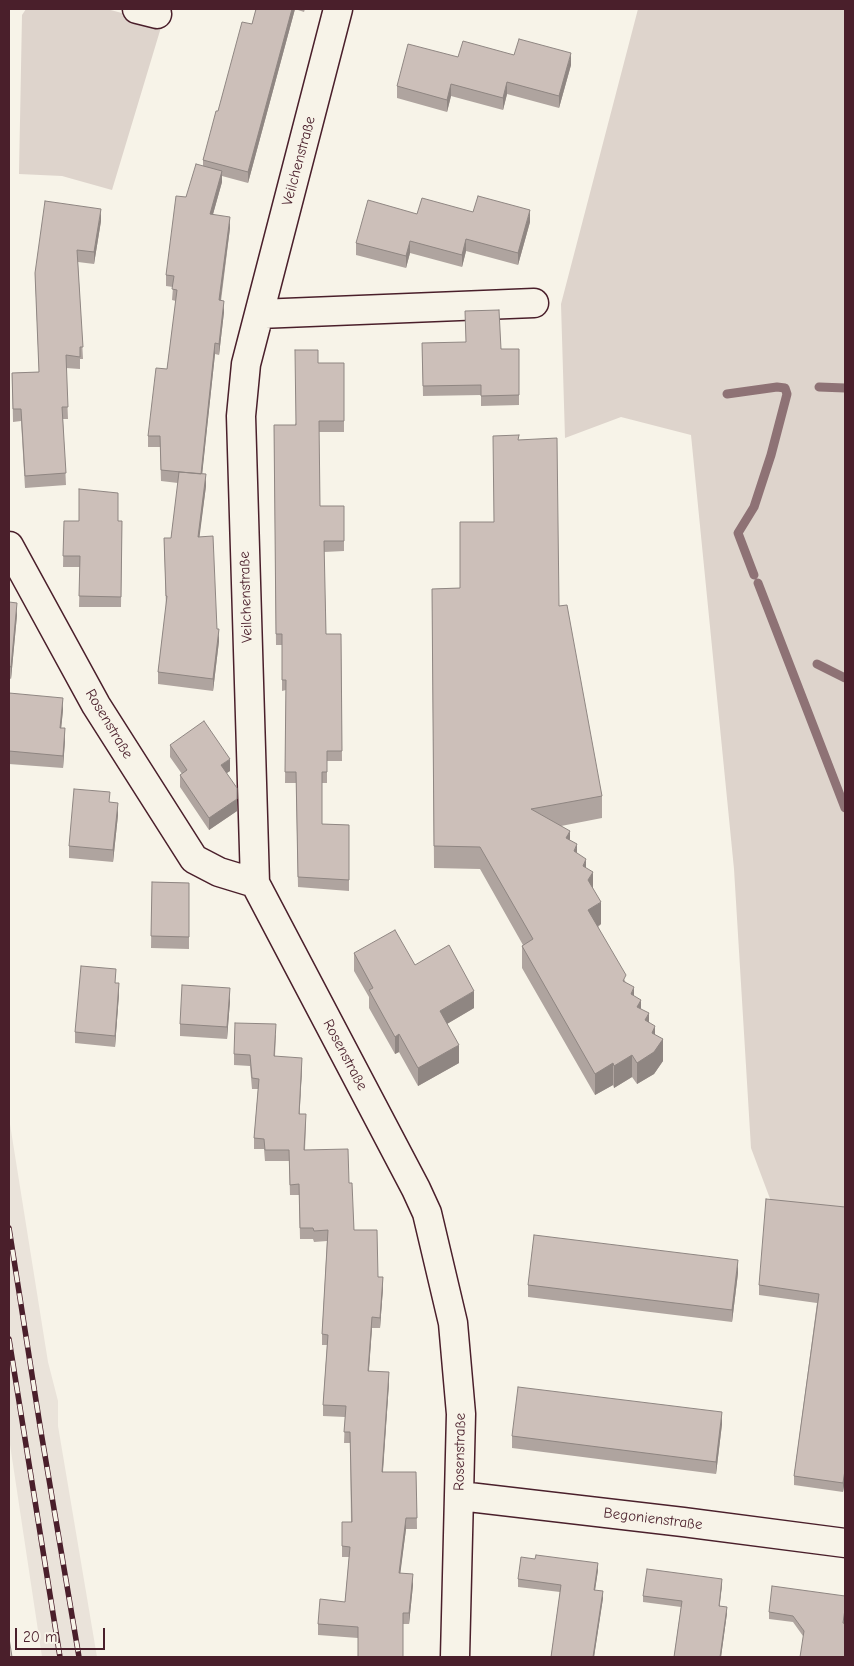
<!DOCTYPE html>
<meta charset="utf-8">
<style>
body{margin:0}
#map{position:relative;width:854px;height:1666px;overflow:hidden;background:#f7f3e8;font-family:"Comic Neue",sans-serif}
canvas{display:block}
.frame{position:absolute;inset:0;border:10px solid #4a1f2b;pointer-events:none}
.scale{position:absolute;left:15px;top:1628px;width:90px;height:22px;box-sizing:border-box;border:2px solid #4a1f2b;border-top:0;padding-left:6px;font-size:15px;line-height:18px;white-space:nowrap;color:#4a1f2b;-webkit-text-stroke:4px #f7f3e8;paint-order:stroke}
</style>
<div id="map">
<canvas width="854" height="1666"></canvas>
<div class="frame"></div>
<div class="scale">20 m</div>
</div>
<script>
const g = document.querySelector('canvas').getContext('2d');
g.lineJoin = 'round';
function fillPath(path, color) { g.fillStyle = color; g.fill(path, 'evenodd'); }
const toPath = rows => new Path2D(rows.map(r => 'M' + r).join(''));
function stroke(path, color, width, dash) { g.strokeStyle = color; g.lineWidth = width; g.lineCap = dash ? 'butt' : 'round'; g.setLineDash(dash || []); g.stroke(path); }
function write(font, color, halo, rows, align = 'center') {
  g.font = font + ' "Comic Neue",sans-serif'; g.lineWidth = 4; g.setLineDash([]); g.textBaseline = 'middle'; g.strokeStyle = halo; g.fillStyle = color; for (const [text, x, y, turn = 0] of rows) {
    g.save(); g.translate(x, y); g.rotate((+turn || 0) * Math.PI / 180); g.textAlign = isNaN(turn) ? turn : align; if (halo) g.strokeText(text, 0, 0); g.fillText(text, 0, 0); g.restore();
  }
}
const built = toPath([
 [9,1118,48,1362,58,1401,58,1426,97,1657,42,1657,9,1438]
]);
const green = toPath([
 [26,9,107,9,162,24,112,190,62,176,19,174,22,15],
 [638,9,845,9,845,1208,772,1204,751,1148,734,869,691,435,621,417,565,438,561,304]
]);
const stream = toPath([
 [819,387,845,388],
 [727,394,777,387,785,388,787,394,771,455,754,507,738,533,754,575],
 [758,583,845,808],
 [817,664,845,678]
]);
const street = toPath([
 [137,9,157,14],
 [338,9,246,364,241,416,255,883,416,1189,427,1213,453,1323,461,1414,455,1657],
 [259,314,534,303],
 [9,546,96,705,194,859,219,872,255,883],
 [460,1496,683,1522,845,1543]
]);
const rail = toPath([
 [9,1228,40,1426,79,1657],
 [9,1339,60,1657]
]);
const wall = toPath([
 [256,9,305,9,304,12,295,9,248,183,222,176,222,182,213,214,230,228,221,301,224,312,219,355,215,354,202,474,206,486,199,537,219,641,213,691,158,684,158,672,166,608,164,538,171,538,178,483,161,481,160,447,148,447,148,436,167,369,176,301,172,300,173,287,166,286,166,275,186,197,203,166,203,160,218,111,252,24],
 [514,55,571,65,559,108,507,94,503,110,451,96,447,112,397,98,397,86,458,57],
 [473,212,530,222,518,265,466,251,462,267,410,253,406,268,356,255,356,243,417,214],
 [101,221,94,264,78,262,83,359,80,359,80,369,66,368,68,419,63,419,66,485,25,488,21,421,13,422,12,373,39,372,35,273],
 [422,343,501,349,519,349,519,405,481,406,481,395,423,396],
 [318,363,344,363,344,432,319,432,320,506,344,506,344,551,324,552,326,634,341,634,342,761,327,761,327,783,322,783,322,824,349,825,349,891,298,887,296,783,285,783,286,690,282,691,282,645,276,645,274,425,295,425],
 [519,440,559,606,602,796,602,818,561,826,586,868,593,889,601,924,598,927,626,983,649,1022,655,1035,663,1061,654,1074,637,1084,632,1077,614,1088,613,1085,595,1095,522,968,522,946,523,945,480,869,434,868,432,589,460,588,494,522],
 [64,521,122,521,121,607,79,607,80,567,63,567],
 [9,602,17,615,11,679,9,678],
 [9,693,63,710,61,728,65,740,63,768,9,764],
 [170,745,230,771,226,773,237,811,209,830,180,787,180,775,182,774,170,757],
 [110,802,118,815,113,862,69,858,69,846],
 [152,882,189,883,189,949,151,948],
 [354,953,415,965,474,1008,447,1024,459,1063,418,1086,399,1052,395,1054,369,1008,369,997,354,971],
 [116,983,119,994,115,1047,75,1043,75,1032],
 [230,1001,227,1039,180,1036,180,1024],
 [276,1035,275,1056,302,1069,299,1114,306,1125,305,1150,349,1183,354,1230,378,1277,383,1288,380,1328,372,1328,369,1371,389,1383,383,1472,416,1472,417,1529,406,1529,400,1573,413,1585,409,1624,403,1624,358,1638,318,1635,318,1624,345,1602,349,1557,342,1557,342,1522,351,1522,350,1443,344,1443,345,1417,323,1416,323,1405,327,1345,322,1345,322,1334,327,1241,314,1242,313,1239,300,1239,299,1195,290,1195,289,1161,265,1161,264,1149,254,1149,254,1138,258,1089,252,1089,250,1066,234,1065,234,1054],
 [845,1207,845,1479,843,1492,794,1485,794,1476,817,1303,759,1295,759,1285],
 [738,1273,732,1322,528,1297,528,1285],
 [722,1424,716,1474,512,1448,512,1436],
 [598,1570,595,1590,603,1598,594,1657,551,1657,560,1592,518,1587,518,1579],
 [722,1585,719,1606,727,1613,721,1657,674,1657,681,1607,643,1602,643,1596],
 [845,1596,845,1615,844,1623,803,1636,793,1622,769,1619,769,1612]
]);
const shadedWall = toPath([
 [292,9,295,9,248,183,248,172],
 [571,53,571,65,559,108,559,96],
 [507,82,507,94,503,110,503,98],
 [451,84,451,96,447,112,447,100],
 [222,171,222,182,210,225,210,214],
 [101,209,101,221,94,264,94,252],
 [530,210,530,222,518,265,518,253],
 [230,217,230,228,219,311,219,300],
 [466,239,466,251,462,267,462,255],
 [410,241,410,253,406,268,406,256],
 [224,301,224,312,219,355,219,344],
 [215,343,215,354,201,485,201,474],
 [206,474,206,486,198,549,198,537],
 [17,603,17,615,11,679,11,667],
 [219,629,219,641,213,691,213,679],
 [63,698,63,710,60,740,60,728],
 [65,728,65,740,63,768,63,756],
 [230,759,230,771,221,777,221,765],
 [237,799,237,811,209,830,209,818],
 [118,803,118,815,113,862,113,850],
 [570,831,570,853,566,838],
 [577,844,577,866,574,851],
 [586,859,586,881,583,866],
 [593,872,593,894,588,880],
 [601,902,601,924,588,932,588,910],
 [119,983,119,994,115,1047,115,1036],
 [634,987,634,1009,631,994],
 [230,988,230,1001,227,1039,227,1027],
 [474,991,474,1008,440,1028,440,1011],
 [641,1000,641,1022,637,1007],
 [649,1013,649,1035,645,1020],
 [655,1026,655,1048,663,1039,663,1061,654,1074,637,1084,637,1063],
 [399,1034,399,1052,395,1054,395,1037],
 [459,1045,459,1063,418,1086,418,1068],
 [632,1055,632,1077,614,1088,614,1066],
 [302,1058,302,1069,299,1125,299,1114],
 [613,1063,613,1085,595,1095,595,1074],
 [738,1260,738,1273,732,1322,732,1310],
 [383,1277,383,1288,380,1328,380,1318],
 [372,1317,372,1328,368,1381,368,1371],
 [389,1372,389,1383,382,1483,382,1472],
 [722,1412,722,1424,716,1474,716,1462],
 [845,1470,845,1479,843,1492,843,1483],
 [406,1518,406,1529,399,1584,399,1573],
 [598,1563,598,1570,594,1597,594,1590],
 [413,1574,413,1585,409,1624,409,1613],
 [722,1579,722,1585,719,1612,719,1606],
 [603,1591,603,1598,594,1657,593,1657],
 [727,1607,727,1613,721,1657,720,1657]
]);
const building = toPath([
 [256,9,292,9,248,172,203,160,216,111,218,111,242,22,252,24,256,9],
 [519,39,571,53,559,96,507,82,503,98,451,84,447,100,397,86,408,44,458,57,463,41,514,55,519,39],
 [196,164,222,171,210,214,230,217,219,300,224,301,219,344,215,343,201,474,161,470,160,436,148,436,156,368,167,369,177,290,172,289,174,276,166,275,176,196,186,197,196,164],
 [478,196,530,210,518,253,466,239,462,255,410,241,406,256,356,243,368,200,417,214,422,198,473,212,478,196],
 [45,201,101,209,94,252,77,250,83,347,80,347,80,357,66,355,68,407,62,407,66,473,25,476,21,409,13,409,12,373,39,372,35,273,45,201],
 [499,310,501,349,519,349,519,395,481,396,481,385,423,386,422,343,466,342,465,311,499,310],
 [295,350,318,350,318,363,344,363,344,421,319,421,320,506,344,506,344,541,324,541,326,634,341,634,342,751,327,751,327,772,322,772,322,824,349,825,349,880,298,877,296,772,285,772,286,680,282,680,282,634,276,634,274,425,296,425,295,350],
 [519,435,518,440,557,438,559,606,567,605,602,796,531,809,570,831,566,838,577,844,574,851,586,859,583,866,593,872,588,880,601,902,588,910,626,975,623,981,634,987,631,994,641,1000,637,1007,649,1013,645,1020,655,1026,652,1033,663,1039,654,1052,637,1063,632,1055,614,1066,613,1063,595,1074,522,946,533,939,480,847,434,846,432,589,460,588,460,522,494,522,493,436,519,435],
 [179,472,206,474,198,537,213,536,217,629,219,629,213,679,158,672,167,596,166,596,164,538,171,538,179,472],
 [79,489,118,493,118,521,122,521,121,597,79,596,80,556,63,556,64,521,79,521,79,489],
 [9,602,17,603,11,667,9,666,9,602],
 [9,693,63,698,60,728,65,728,63,756,9,751,9,693],
 [204,721,230,759,221,765,237,788,237,799,209,818,180,775,187,770,170,745,204,721],
 [74,789,110,792,109,802,118,803,113,850,69,846,74,789],
 [152,882,189,883,189,937,151,936,152,882],
 [395,930,415,965,449,945,474,991,440,1011,459,1045,418,1068,399,1034,395,1037,369,990,373,988,354,953,395,930],
 [81,966,116,969,115,983,119,983,115,1036,75,1032,81,966],
 [182,985,230,988,227,1027,180,1024,182,985],
 [235,1023,276,1024,274,1056,302,1058,299,1114,306,1114,304,1150,348,1149,349,1183,352,1183,354,1230,377,1230,378,1277,383,1277,380,1318,372,1317,368,1371,389,1372,382,1472,416,1472,417,1518,406,1518,399,1573,413,1574,409,1613,403,1613,403,1657,358,1657,358,1627,318,1624,320,1599,345,1602,350,1547,342,1546,342,1522,352,1522,350,1432,344,1432,346,1406,323,1405,328,1335,322,1334,328,1230,314,1231,313,1228,300,1228,299,1184,290,1185,289,1150,265,1150,264,1139,254,1138,259,1079,252,1078,250,1055,234,1054,235,1023],
 [766,1199,845,1207,845,1470,843,1483,794,1476,819,1294,759,1285,766,1199],
 [534,1235,738,1260,732,1310,528,1285,534,1235],
 [518,1387,722,1412,716,1462,512,1436,518,1387],
 [536,1555,598,1563,594,1590,603,1591,593,1657,551,1657,561,1585,518,1579,521,1557,535,1559,536,1555],
 [647,1569,722,1579,719,1606,727,1607,720,1657,674,1657,682,1601,643,1596,647,1569],
 [772,1586,845,1596,845,1609,843,1623,845,1624,845,1657,800,1657,804,1631,793,1616,769,1612,772,1586],
 [9,1638,12,1657,9,1657,9,1638]
]);
const streetNames = [
 ["Veilchenstraße",299,161,-75],
 ["Veilchenstraße",246,597,-92],
 ["Rosenstraße",109,724,59],
 ["Rosenstraße",345,1055,62],
 ["Rosenstraße",460,1452,-89],
 ["Begonienstraße",653,1519,7]
];
fillPath(built, '#eae3da');
fillPath(green, '#ded4cc');
stroke(stream, '#8e7275', 9);
stroke(street, '#4a1f2b', 31);
stroke(street, '#f7f3e8', 28);
stroke(rail, '#4a1f2b', 5.5);
stroke(rail, '#f7f3e8', 4, [11]);
fillPath(wall, '#afa49f');
fillPath(shadedWall, '#8f8682');
fillPath(building, '#ccbfb9');
stroke(building, '#8f8682', 1);
write('15px', '#4a1f2b', '#f7f3e8', streetNames);
</script>
